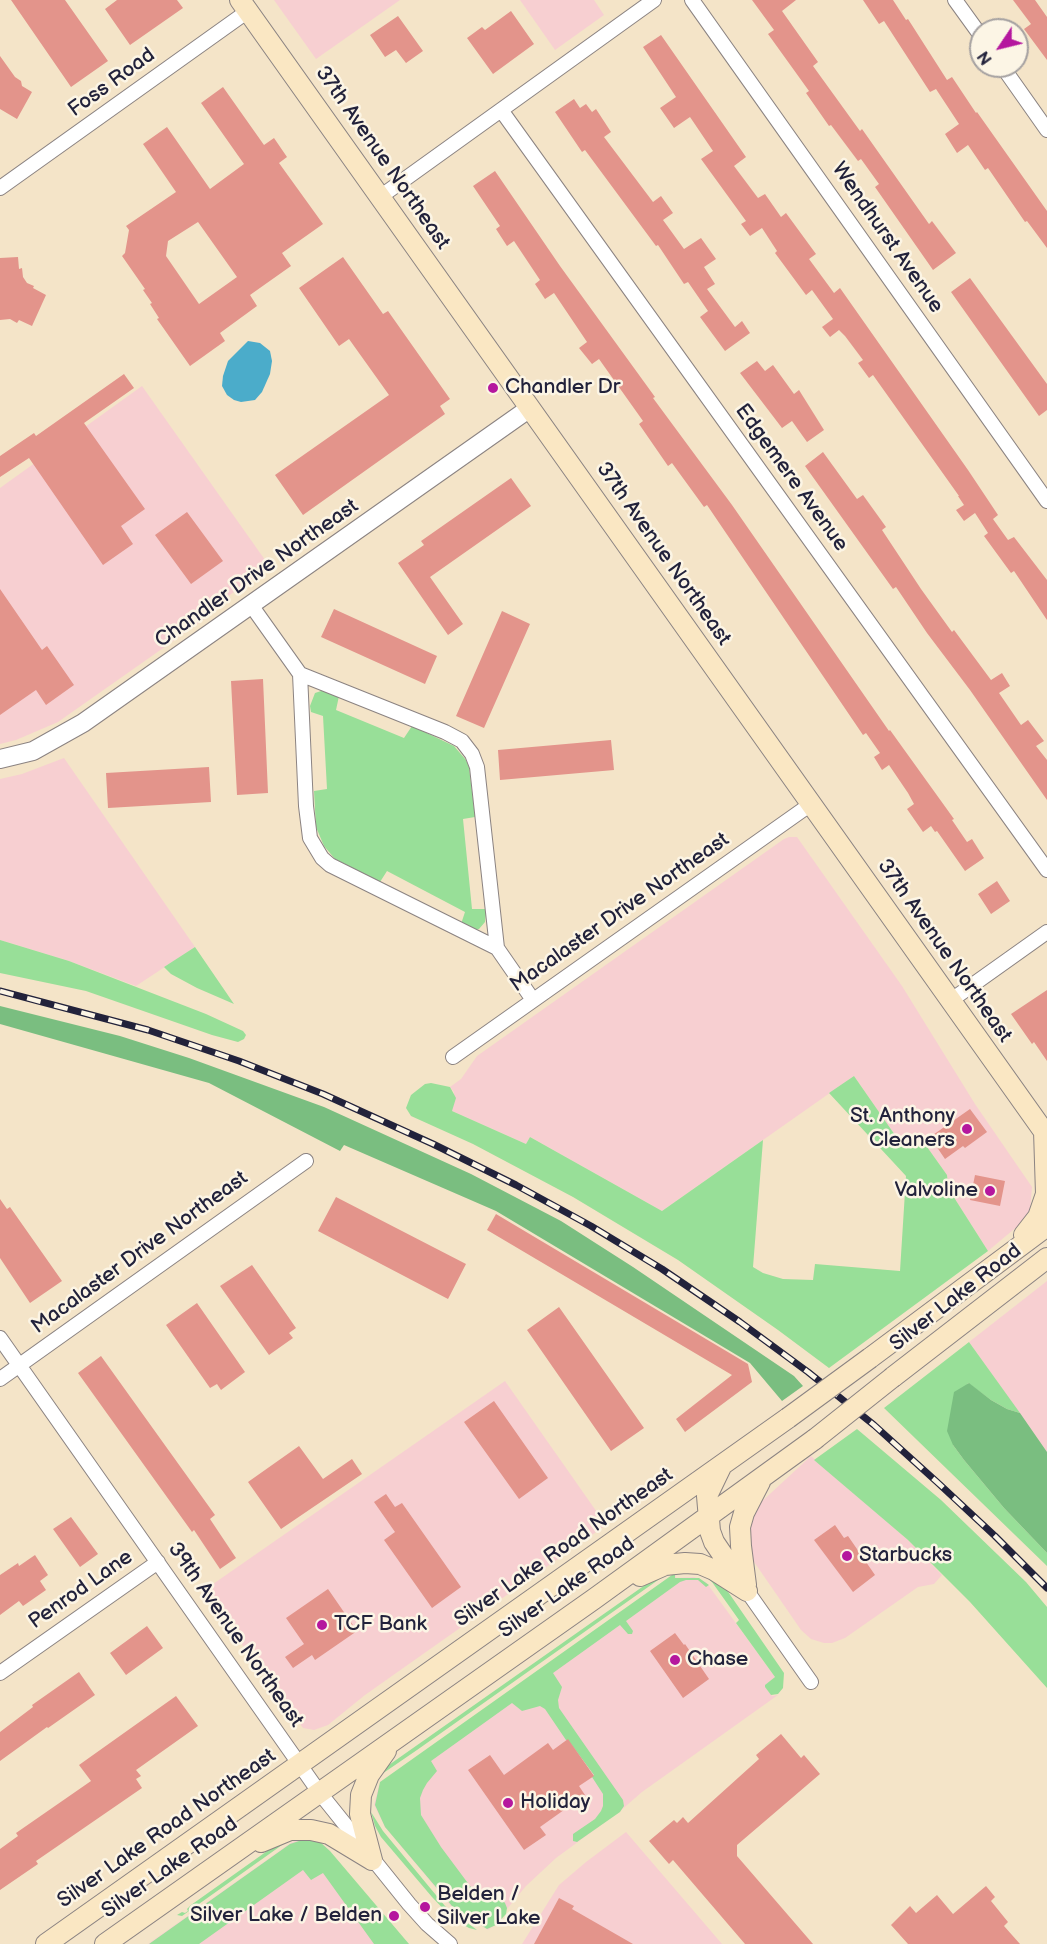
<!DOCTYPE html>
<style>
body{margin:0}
#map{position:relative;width:1047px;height:1944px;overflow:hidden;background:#f4e4c8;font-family:"Balsamiq Sans",sans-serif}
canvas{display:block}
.north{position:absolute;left:969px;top:18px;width:60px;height:60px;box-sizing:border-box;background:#fcf5e5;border:2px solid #a5a1a1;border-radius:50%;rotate:235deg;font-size:16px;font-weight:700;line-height:24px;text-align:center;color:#22223b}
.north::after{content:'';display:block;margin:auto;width:21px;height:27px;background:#b5179e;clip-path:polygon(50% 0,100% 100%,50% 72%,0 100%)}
</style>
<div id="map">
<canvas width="1047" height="1944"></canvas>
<div class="north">N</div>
</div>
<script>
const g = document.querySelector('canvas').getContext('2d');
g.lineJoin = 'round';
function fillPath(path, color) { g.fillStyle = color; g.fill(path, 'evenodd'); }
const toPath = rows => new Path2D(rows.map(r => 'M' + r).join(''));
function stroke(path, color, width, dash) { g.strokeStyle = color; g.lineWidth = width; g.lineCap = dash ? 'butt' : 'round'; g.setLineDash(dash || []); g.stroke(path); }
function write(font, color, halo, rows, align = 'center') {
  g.font = font + ' "Balsamiq Sans",sans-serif'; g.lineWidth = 5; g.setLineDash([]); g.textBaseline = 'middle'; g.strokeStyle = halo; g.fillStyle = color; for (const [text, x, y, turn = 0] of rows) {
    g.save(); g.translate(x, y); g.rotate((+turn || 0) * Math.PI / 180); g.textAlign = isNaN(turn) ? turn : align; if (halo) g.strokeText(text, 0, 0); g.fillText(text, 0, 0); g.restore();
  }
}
const built = toPath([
 [274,0,400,0,316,59],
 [520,0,594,0,604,15,555,50],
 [142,386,270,567,211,608,213,613,58,722,16,740,0,744,0,488],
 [64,758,195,947,136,986,69,961,0,940,0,779,22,774],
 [789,837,797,837,902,986,975,1104,1032,1187,1030,1211,1025,1220,988,1251,955,1199,948,1184,947,1175,920,1137,904,1148,854,1076,662,1211,530,1137,526,1144,452,1111,454,1092,450,1087,461,1079,477,1056,784,839],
 [1047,1281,1047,1452,969,1342],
 [505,1381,606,1525,365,1695,328,1725,314,1730,303,1728,203,1591],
 [811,1456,908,1540,942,1575,934,1584,918,1587,845,1638,832,1643,824,1643,811,1639,801,1630,750,1556,748,1525,758,1505],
 [675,1575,676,1578,694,1577,706,1582,775,1677,765,1686,772,1696,778,1695,642,1792,619,1812,556,1858,526,1886,507,1909,501,1920,488,1930,451,1906,385,1827,374,1805,379,1785],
 [626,1832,722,1944,522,1944,559,1885,586,1862],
 [305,1839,316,1840,326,1847,393,1927,409,1944,148,1944,292,1842]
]);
const green = toPath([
 [324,690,339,696,336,710,404,738,412,726,454,746,466,760,469,767,475,817,463,819,472,909,486,909,486,913,485,922,479,929,472,931,461,924,465,912,387,871,380,882,335,859,324,846,316,827,314,791,327,789,323,716,311,712,310,706,315,693],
 [0,940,69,961,206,1014,243,1031,246,1035,244,1039,238,1042,212,1035,86,991,0,973],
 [195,947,234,1004,197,988,171,974,164,967],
 [854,1076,904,1148,920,1137,947,1175,948,1184,955,1199,988,1251,829,1368,778,1330,678,1260,573,1197,473,1144,411,1116,406,1108,411,1095,425,1084,431,1083,450,1087,456,1098,452,1111,526,1144,530,1137,662,1211,763,1140,753,1267,763,1273,783,1279,813,1280,815,1264,900,1271,906,1176,829,1093],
 [969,1342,1020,1413,1007,1409,991,1400,968,1383,953,1445,964,1460,1004,1508,1047,1553,1047,1566,884,1408],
 [857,1429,941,1500,1026,1582,1047,1607,1047,1688,970,1602,908,1540,814,1460],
 [678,1570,692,1570,722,1583,784,1673,783,1688,778,1694,771,1695,765,1687,765,1685,775,1677,736,1623,739,1620,712,1582,706,1577,699,1574,679,1574],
 [668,1573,417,1750,379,1776,386,1767,645,1585,656,1577],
 [672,1575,675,1575,675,1578,699,1578,709,1585,706,1587,698,1580,686,1580,680,1582,626,1621,633,1631,632,1634,628,1634,620,1625,553,1673,562,1687,558,1700,559,1708,623,1800,624,1806,620,1812,577,1842,573,1841,573,1834,595,1819,601,1811,603,1806,603,1794,592,1777,594,1775,568,1740,566,1740,545,1709,540,1706,522,1711,512,1703,431,1761,437,1771,427,1783,423,1790,420,1798,421,1815,441,1847,473,1890,488,1897,501,1899,505,1903,507,1908,506,1914,496,1925,487,1929,452,1906,385,1827,375,1805,380,1782],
 [371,1812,383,1831,445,1906,477,1930,469,1928,453,1919,432,1897,381,1837,375,1826],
 [289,1840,182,1916,177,1915,182,1912,185,1913,188,1911,187,1909,191,1905,277,1844],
 [302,1840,320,1842,330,1851,409,1944,374,1944,323,1873,311,1880,303,1870,199,1944,149,1944,290,1844]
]);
const forest = toPath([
 [0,1006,120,1036,189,1058,324,1107,471,1174,561,1221,633,1267,794,1376,803,1386,782,1401,750,1363,496,1211,344,1145,340,1151,209,1083,0,1024],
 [969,1383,991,1400,1007,1409,1020,1413,1047,1452,1047,1553,1004,1508,964,1460,953,1445,947,1431,954,1392]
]);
const water = toPath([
 [248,341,260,343,270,351,272,361,270,374,262,392,255,400,241,402,234,400,227,395,222,386,223,376,228,361]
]);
const building = toPath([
 [11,0,65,0,108,61,71,87],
 [117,0,177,0,183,8,130,45,105,9],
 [752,0,796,0,782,11,818,62,813,66,860,131,862,129,929,224,932,221,956,253,933,270,875,187,879,184,861,159,858,161,831,125,829,126,806,93,809,91,768,34,774,30],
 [863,0,893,0,906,20,908,19,947,80,952,77,976,113,977,112,1047,211,1047,248,1027,221,1025,222,988,168,985,170,968,145,957,153,945,134,959,124,936,89,930,92,884,21,879,24],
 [1013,0,1035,0,1047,17,1047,60,1024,29,1031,24],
 [511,11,534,44,493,74,467,38,482,27,485,30],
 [398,16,423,51,406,63,396,50,385,57,370,35],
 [661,35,746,157,734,166,758,198,765,194,781,217,786,213,816,254,809,259,834,293,840,288,968,470,998,515,993,519,1008,540,1014,537,1047,580,1047,620,1014,571,1011,573,984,536,988,533,975,513,964,521,956,510,964,505,958,496,959,496,873,375,869,378,858,363,863,360,845,336,839,330,830,337,822,327,833,319,812,290,806,295,775,253,777,251,762,228,750,236,741,224,746,221,701,159,713,151,690,117,674,128,660,108,676,97,643,47],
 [0,56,15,77,21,81,22,86,32,92,17,119,0,109],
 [223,87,264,145,274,138,287,157,279,163,323,224,282,253,291,266,250,295,257,306,220,333,225,341,190,366,157,319,159,318,150,304,152,303,143,290,145,289,122,256,125,253,129,230,126,226,176,192,143,144,167,127,210,189,244,164,201,103],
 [198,222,237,277,199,304,166,256,168,241],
 [574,99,580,108,586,104,592,112,596,109,611,132,604,137,653,202,661,196,673,213,663,220,684,249,701,238,716,259,704,267,715,284,707,289,735,327,742,321,750,333,725,351,700,317,708,311,688,282,684,284,658,245,656,246,585,150,582,152,555,112],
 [495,171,560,266,655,397,653,398,732,505,889,731,890,730,954,819,952,820,967,842,972,839,984,858,965,871,937,831,935,832,931,826,923,832,907,809,914,804,908,793,889,765,882,770,874,757,880,753,866,733,863,735,707,505,704,507,672,463,668,466,639,424,643,421,599,359,592,364,579,348,587,342,554,293,545,299,535,284,540,280,514,241,507,246,496,229,500,226,473,186],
 [18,257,19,269,22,268,23,277,27,283,34,286,33,288,46,295,32,326,19,320,17,323,10,319,0,320,0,258],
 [343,257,383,314,388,311,450,399,440,406,445,414,303,515,275,475,389,395,349,339,339,346,299,288],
 [970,278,1047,384,1047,410,1039,416,951,292],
 [757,361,765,371,773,365,794,394,799,390,824,430,807,442,792,421,782,428,740,373],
 [124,374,134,388,84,423,145,509,121,526,133,544,103,565,29,458,0,477,0,456,34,433,36,436],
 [823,452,857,499,863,495,886,527,882,530,921,589,952,632,954,630,991,680,1002,673,1010,686,999,693,1021,725,1028,720,1044,741,1036,746,1047,760,1047,800,970,690,927,633,896,587,893,589,805,466],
 [511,478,531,506,430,577,463,624,448,635,398,563,424,545,421,541],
 [187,512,223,561,191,584,155,535],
 [0,589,42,650,47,646,74,685,46,705,36,690,0,715],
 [334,609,437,656,425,684,321,637],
 [502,611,530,624,484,728,456,716],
 [263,679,268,793,237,795,231,681],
 [611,740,614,770,500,780,498,750],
 [209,767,211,802,108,808,106,773],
 [997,881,1010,901,991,914,978,894],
 [1047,990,1047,1061,1034,1042,1032,1044,1011,1014],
 [970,1109,987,1132,965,1148,963,1146,945,1159,930,1137],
 [975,1175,1005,1181,1000,1206,970,1200],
 [336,1197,466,1264,448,1299,318,1231],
 [0,1199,7,1209,10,1207,62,1281,30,1303,0,1258],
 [496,1214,748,1364,752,1382,685,1432,676,1419,732,1375,487,1230],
 [252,1265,296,1328,289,1333,293,1338,269,1355,220,1286],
 [197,1303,245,1372,221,1390,217,1384,210,1388,166,1325],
 [559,1307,644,1428,611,1451,527,1330],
 [101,1356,215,1515,210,1519,236,1558,220,1569,194,1530,192,1532,78,1373],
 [494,1401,548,1478,519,1499,464,1422],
 [299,1446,323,1479,352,1459,362,1474,281,1529,248,1482],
 [386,1494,395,1507,402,1503,461,1587,432,1608,384,1540,395,1532,374,1502],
 [71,1517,98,1554,80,1567,53,1529],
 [835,1525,844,1538,848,1536,875,1575,853,1592,814,1540],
 [35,1555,48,1575,40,1581,46,1590,23,1606,19,1601,0,1615,0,1575,18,1563,19,1566],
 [328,1589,357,1631,315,1660,312,1655,293,1668,285,1657,304,1644,286,1618],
 [147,1626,163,1648,126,1675,110,1653],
 [675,1633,684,1645,685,1644,709,1679,683,1698,650,1651],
 [79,1672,95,1695,48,1728,47,1727,0,1761,0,1732,33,1707,32,1705],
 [176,1696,198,1726,136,1770,141,1776,136,1779,142,1788,36,1861,38,1864,0,1890,0,1849,18,1836,16,1833,91,1781,79,1765],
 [781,1734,801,1758,804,1755,820,1774,737,1845,737,1856,813,1944,745,1944,673,1860,669,1864,649,1841,674,1820,677,1823,683,1817,688,1823,759,1759,756,1755],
 [568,1739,594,1776,579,1786,585,1795,540,1827,546,1835,524,1850,468,1770,490,1755,504,1775,548,1743,553,1750],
 [986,1886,995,1897,991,1901,1008,1922,1004,1926,1020,1944,908,1944,891,1925,910,1906,916,1913,937,1895,953,1914],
 [559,1898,574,1906,572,1909,633,1944,534,1944]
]);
const minor = toPath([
 [692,0,1047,501],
 [955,0,981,36],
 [1002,66,1047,130],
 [501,110,1047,870],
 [0,188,248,11],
 [380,197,654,0],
 [251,605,300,674,445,732,462,741,472,754,477,767,497,948],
 [300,674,306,806,310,838,322,858,330,865,497,948,533,1000],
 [950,1001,1047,932],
 [453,1057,811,804],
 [0,1338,319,1792,409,1904,427,1924,450,1944],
 [0,1379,306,1161],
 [747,1591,811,1682],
 [0,1673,158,1562]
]);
const tertiary = toPath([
 [0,759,33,751,83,723,530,408]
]);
const secondary = toPath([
 [240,0,1047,1136],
 [1024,1235,1038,1217,1046,1194,1044,1131],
 [870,1358,1047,1226],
 [893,1377,1047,1258],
 [721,1467,707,1496,710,1531,714,1542,741,1582],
 [640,1576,665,1565,685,1563,700,1564,714,1570,747,1591],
 [746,1585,741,1546,740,1527,744,1513,760,1482],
 [261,1842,290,1830,311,1830,329,1834,372,1860],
 [372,1860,360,1814,361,1795,369,1775,386,1751],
 [46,1944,788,1418],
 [105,1944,594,1599,815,1439]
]);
const rail = toPath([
 [0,991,148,1030,239,1061,323,1094,433,1144,516,1185,591,1226,662,1269,740,1322,808,1372,874,1425,937,1482,995,1536,1047,1588]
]);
const secondaryBridge = toPath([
 [788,1418,870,1358],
 [815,1439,893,1377]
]);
const markers = [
 [493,388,6,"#b5179e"],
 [967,1129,6,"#b5179e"],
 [990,1191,6,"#b5179e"],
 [847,1556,6,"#b5179e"],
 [322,1625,6,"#b5179e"],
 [675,1660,6,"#b5179e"],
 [508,1803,6,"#b5179e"],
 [425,1907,6,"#b5179e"],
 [394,1916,6,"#b5179e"]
];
const streetNames = [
 ["Foss Road",112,83,-36],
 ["37th Avenue Northeast",382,158,55],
 ["Wendhurst Avenue",887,238,55],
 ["Edgemere Avenue",791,478,54],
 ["37th Avenue Northeast",663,554,55],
 ["Chandler Drive Northeast",257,574,-35],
 ["Macalaster Drive Northeast",620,913,-35],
 ["37th Avenue Northeast",944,951,55],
 ["Macalaster Drive Northeast",140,1253,-36],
 ["Silver Lake Road",956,1298,-38],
 ["Silver Lake Road Northeast",564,1548,-35],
 ["Silver Lake Road",567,1588,-35],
 ["Penrod Lane",81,1590,-35],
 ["39th Avenue Northeast",235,1635,55],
 ["Silver Lake Road Northeast",167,1829,-35],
 ["Silver Lake Road",170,1868,-35]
];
const poiNames = [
 ["Chandler Dr",505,388],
 ["St. Anthony",955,1117,"right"],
 ["Cleaners",955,1141,"right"],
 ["Valvoline",978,1191,"right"],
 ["Starbucks",859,1556],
 ["TCF Bank",334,1625],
 ["Chase",687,1660],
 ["Holiday",520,1803],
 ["Belden /",437,1895],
 ["Silver Lake",437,1919],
 ["Silver Lake / Belden",382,1916,"right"]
];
fillPath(built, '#f7cfd1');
fillPath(green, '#98df98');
fillPath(forest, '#7abe80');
fillPath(water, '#4bacca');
fillPath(building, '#e3948b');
stroke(minor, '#8b8382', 16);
stroke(tertiary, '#8b8382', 20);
stroke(secondary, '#8b8382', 22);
stroke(minor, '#fff', 14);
stroke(tertiary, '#fff', 18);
stroke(secondary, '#fae7c3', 20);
stroke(rail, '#22223b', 7);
stroke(rail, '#fcf5e5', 4.5, [14]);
stroke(secondaryBridge, '#8b8382', 22, []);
stroke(secondaryBridge, '#fae7c3', 20);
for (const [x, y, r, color] of markers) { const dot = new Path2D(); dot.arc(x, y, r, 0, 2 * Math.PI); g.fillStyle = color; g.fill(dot); stroke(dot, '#fcf5e5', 2); }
write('21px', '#22223b', '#fcf5e5', streetNames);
write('21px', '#22223b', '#fcf5e5', poiNames, 'left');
</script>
